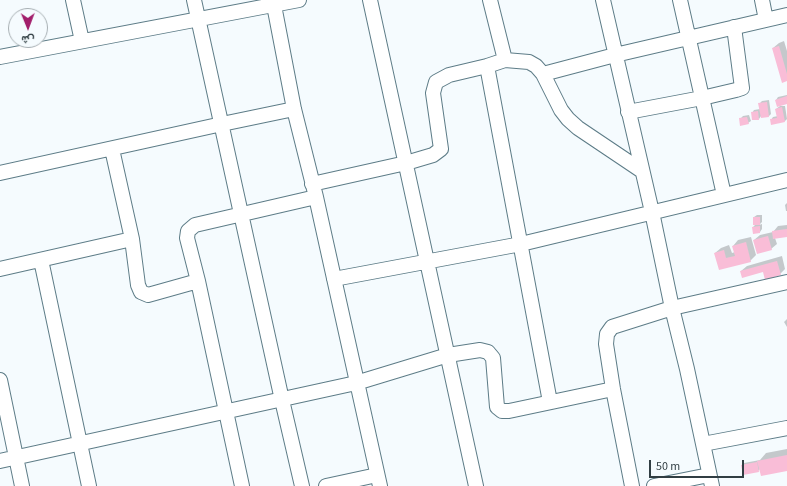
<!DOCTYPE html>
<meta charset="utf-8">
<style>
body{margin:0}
#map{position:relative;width:787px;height:486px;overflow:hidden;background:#f5fbfe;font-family:"Source Sans 3",Vazirmatn,sans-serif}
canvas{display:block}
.north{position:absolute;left:8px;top:8px;width:40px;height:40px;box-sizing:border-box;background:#f5fbfe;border:1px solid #a7afb3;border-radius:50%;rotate:179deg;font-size:11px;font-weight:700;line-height:16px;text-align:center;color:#313e43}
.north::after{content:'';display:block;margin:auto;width:14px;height:18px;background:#a21e6b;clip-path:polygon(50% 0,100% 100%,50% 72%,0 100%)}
.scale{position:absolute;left:649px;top:460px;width:95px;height:18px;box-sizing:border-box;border:2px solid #313e43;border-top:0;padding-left:5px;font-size:12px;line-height:14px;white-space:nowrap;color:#313e43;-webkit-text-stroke:3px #f5fbfe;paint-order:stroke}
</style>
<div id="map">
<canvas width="787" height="486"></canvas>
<div class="north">ش</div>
<div class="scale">50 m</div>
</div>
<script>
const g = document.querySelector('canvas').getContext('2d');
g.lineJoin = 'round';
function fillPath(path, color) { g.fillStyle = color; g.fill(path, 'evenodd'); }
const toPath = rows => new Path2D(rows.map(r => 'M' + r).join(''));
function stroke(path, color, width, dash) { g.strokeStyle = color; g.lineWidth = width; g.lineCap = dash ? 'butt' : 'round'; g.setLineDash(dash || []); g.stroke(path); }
const shadow = toPath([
 [784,41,787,51,787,80,773,48,779,43],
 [787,95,787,103,776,100,778,97],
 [769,100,771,114,769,116,762,117,761,116,759,119,752,113,754,110,760,109,759,104,762,101],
 [780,106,785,106,787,119,785,121,771,120,773,117,778,116,776,109],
 [749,115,751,121,748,123,740,119,743,116],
 [787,203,787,211,786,211,785,205],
 [757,215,762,215,762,222,759,225,762,224,762,229,760,232,753,227,756,224,754,217],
 [787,225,787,236,775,238,777,244,771,249,754,240,760,235,773,232,778,226],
 [751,237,756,255,750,261,720,269,715,253,721,248,729,245,732,253,735,252,733,246,738,240],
 [782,256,785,269,780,274,763,271,741,271,747,266],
 [787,319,787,327,784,322],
 [787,449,787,470,760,469,758,471,742,465,744,463,760,460,766,453]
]);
const building = toPath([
 [779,46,787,74,787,81,782,83,772,48],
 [787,96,787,104,777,107,775,100],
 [767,102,769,117,761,118,758,103],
 [782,107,785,122,771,125,770,119,777,118,775,109],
 [758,111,759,120,752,120,751,112],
 [747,117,749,124,740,126,739,118],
 [753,217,760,217,760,225,753,225],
 [760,226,760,233,753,234,752,227],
 [787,229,787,237,773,239,772,231],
 [768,236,772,250,757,254,753,240],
 [746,242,751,262,719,270,714,253,724,250,726,258,735,256,732,246],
 [777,261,781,275,765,280,763,272,742,278,740,271],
 [787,455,787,471,761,476,757,461],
 [757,462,759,472,743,475,741,465]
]);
const minor = toPath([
 [73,0,82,41],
 [194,0,282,400,302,486],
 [273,0,294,109,316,197,380,486],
 [370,0,476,486],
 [490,0,505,60],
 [603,0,652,212,672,308,687,369,712,486],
 [680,0,724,195],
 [762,0,766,20],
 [0,57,299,0],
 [487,66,550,402],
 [543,74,615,55,787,15],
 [628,112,702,98,736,90,742,88,734,27],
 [112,149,132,239,138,285,141,292,148,295,198,281],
 [0,173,222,124,294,109],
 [312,184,406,163,433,155,441,149,433,93,436,82,449,75,487,66,505,60,529,62,536,66,543,74,561,110,568,119,578,128,642,171],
 [41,260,89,486],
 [0,269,132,239],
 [334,279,521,244,787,180],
 [0,380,22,486],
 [703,444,787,428],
 [0,461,356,383,448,355,480,350,488,352,493,358,497,407,502,411,509,411,613,389],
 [242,486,198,281,187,238,188,231,195,225,316,197],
 [326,486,377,475],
 [632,486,613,389,606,344,607,334,612,327,672,308,787,282],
 [654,486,709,475]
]);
fillPath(shadow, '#0003');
fillPath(building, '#f9bdd7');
stroke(minor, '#5d7c87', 16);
stroke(minor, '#fff', 14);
</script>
